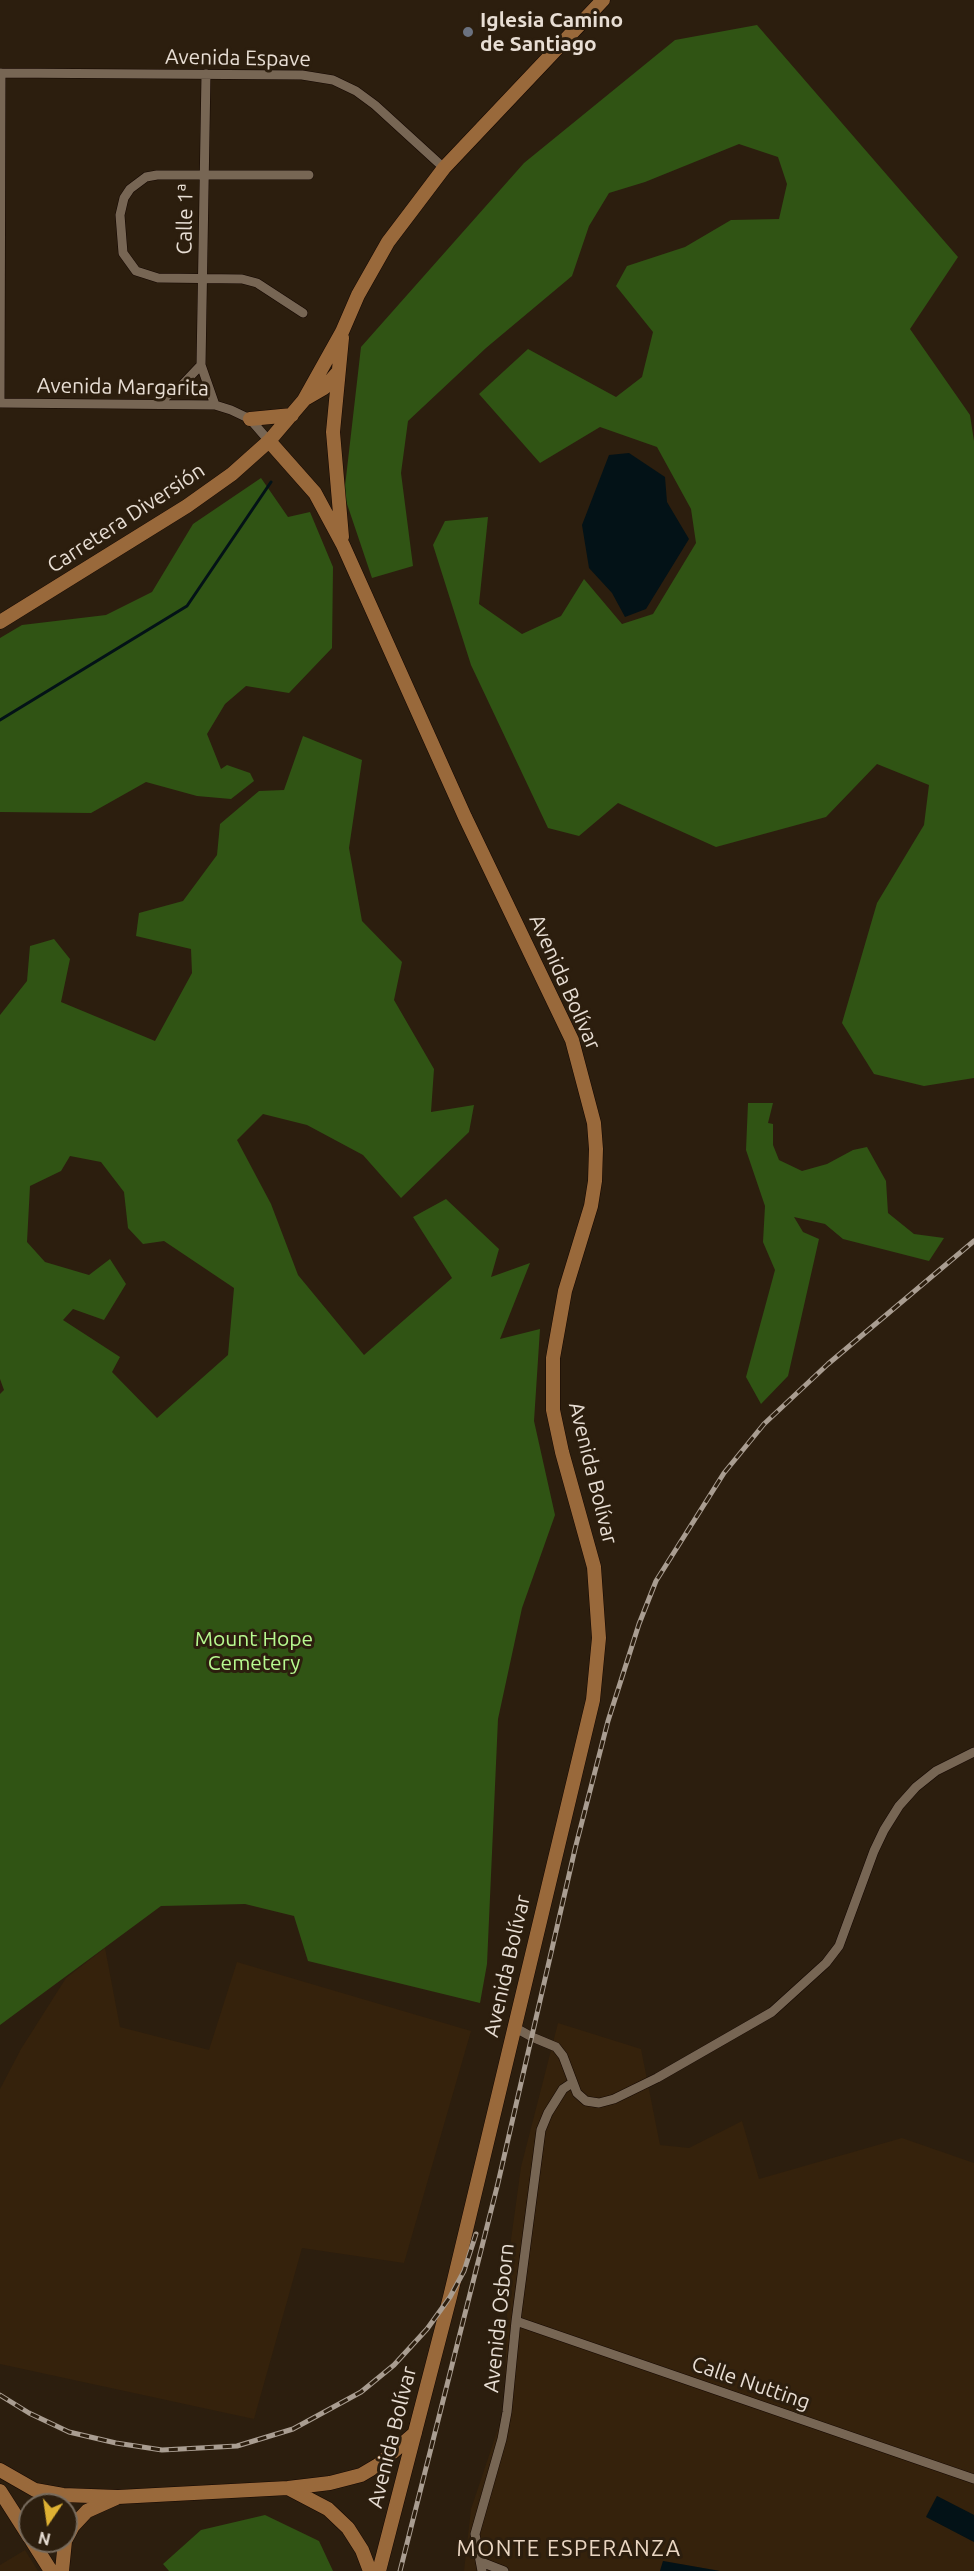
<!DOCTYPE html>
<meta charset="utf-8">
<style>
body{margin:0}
#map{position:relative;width:974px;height:2571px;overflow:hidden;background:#2c1e0e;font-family:Ubuntu,sans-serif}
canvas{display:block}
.north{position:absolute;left:18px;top:2493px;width:60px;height:60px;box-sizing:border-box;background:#2c1e0e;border:2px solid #776b5d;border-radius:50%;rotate:193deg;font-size:16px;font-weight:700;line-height:24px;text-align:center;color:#e8ded4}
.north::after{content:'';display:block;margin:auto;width:21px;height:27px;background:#deb133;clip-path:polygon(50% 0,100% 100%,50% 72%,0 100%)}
</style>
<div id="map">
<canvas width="974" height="2571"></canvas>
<div class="north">N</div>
</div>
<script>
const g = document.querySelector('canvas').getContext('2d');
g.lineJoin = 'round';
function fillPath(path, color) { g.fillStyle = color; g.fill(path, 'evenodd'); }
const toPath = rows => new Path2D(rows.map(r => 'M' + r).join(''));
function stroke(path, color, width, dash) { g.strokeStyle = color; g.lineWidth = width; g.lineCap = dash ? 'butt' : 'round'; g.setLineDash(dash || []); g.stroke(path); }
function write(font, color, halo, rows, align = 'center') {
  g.font = font + ' Ubuntu,sans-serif'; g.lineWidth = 6; g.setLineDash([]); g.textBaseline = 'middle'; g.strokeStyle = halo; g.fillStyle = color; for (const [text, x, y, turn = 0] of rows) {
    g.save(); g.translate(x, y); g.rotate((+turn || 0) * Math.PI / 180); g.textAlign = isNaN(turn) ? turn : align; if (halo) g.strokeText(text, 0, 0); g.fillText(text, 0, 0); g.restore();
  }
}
const built = toPath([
 [105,1948,120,2027,209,2050,237,1962,471,2031,404,2263,302,2248,254,2419,0,2364,0,2089,21,2049,66,1978],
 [558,2023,641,2049,660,2145,689,2148,742,2121,759,2179,902,2138,974,2163,974,2515,937,2496,926,2516,974,2542,974,2571,720,2571,663,2561,660,2571,464,2571,471,2509,504,2411,509,2254,521,2167],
 [25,2550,38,2571,0,2571,0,2565]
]);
const green = toPath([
 [757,25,958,257,910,329,970,415,974,441,974,1078,924,1086,874,1074,842,1023,877,903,924,825,929,785,877,764,826,817,716,847,618,803,579,836,548,828,471,665,433,545,445,521,488,517,479,604,522,634,561,616,584,579,622,624,653,614,696,543,691,509,657,447,600,427,540,463,479,394,528,349,616,397,642,377,653,332,616,286,627,266,685,247,731,220,779,219,787,184,778,157,739,144,645,182,609,193,589,226,572,276,486,348,408,421,401,473,413,566,372,578,344,495,361,347,524,163,675,40],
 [261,478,288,517,310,512,333,567,332,648,289,693,246,686,225,704,207,734,221,769,227,765,250,773,254,781,231,799,197,796,146,782,91,813,0,812,0,638,22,625,106,615,152,592,193,524],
 [303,736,362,760,349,848,362,921,402,962,394,1000,434,1069,431,1112,474,1105,469,1132,401,1198,363,1155,307,1125,263,1114,237,1140,271,1204,298,1275,364,1355,452,1278,413,1217,446,1199,499,1249,491,1277,530,1263,500,1339,540,1329,534,1421,555,1515,522,1608,498,1719,487,1964,480,2003,308,1961,294,1916,245,1904,161,1906,0,2025,0,1394,4,1390,0,1379,0,1015,27,981,30,946,54,939,70,959,61,1002,155,1041,192,973,191,949,136,936,139,913,183,901,217,855,220,824,259,791,284,790],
 [70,1156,101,1162,124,1192,128,1228,143,1244,164,1241,234,1288,228,1355,157,1418,112,1372,120,1357,63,1320,73,1309,104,1320,126,1284,110,1259,89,1275,45,1262,27,1242,30,1186,61,1171],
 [748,1103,773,1103,768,1123,773,1124,773,1145,779,1160,802,1171,827,1164,853,1150,867,1147,886,1181,888,1213,914,1234,944,1238,929,1261,843,1239,825,1224,794,1217,803,1232,819,1239,788,1376,761,1404,746,1377,775,1270,763,1242,765,1206,746,1150],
 [265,2515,319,2541,333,2571,169,2571,163,2564,201,2530]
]);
const water = toPath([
 [629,453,665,477,667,502,689,539,646,609,625,617,612,593,589,568,582,525,609,455],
 [937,2496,974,2515,974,2542,926,2517],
 [663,2561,720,2571,660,2571]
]);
const stream = toPath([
 [0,720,187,606,271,482]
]);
const street = toPath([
 [0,73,302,75,333,80,356,91,375,105,444,168],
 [206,74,201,365,215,405],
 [303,313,257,283,242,279,158,278,136,271,123,253,120,215,124,198,130,189,146,177,157,175,309,175],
 [0,403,1,73],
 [0,403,215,405,231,410,250,419,269,441],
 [157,403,182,385,201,365],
 [514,2027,532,2037,556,2047,563,2056,577,2093,586,2101,599,2103,614,2099,657,2078,772,2012,826,1963,839,1946,874,1851,884,1830,899,1806,916,1787,936,1771,974,1752],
 [516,2321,974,2479],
 [481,2562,504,2571],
 [482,2571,475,2534,502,2439,507,2412,516,2321,541,2130,548,2113,563,2089,572,2083]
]);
const secondary = toPath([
 [342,338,333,432,342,537],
 [305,399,324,388,338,372],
 [250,419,292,415],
 [269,441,315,493,343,545,465,817,572,1040,594,1123,596,1149,595,1181,591,1206,565,1291,553,1358,553,1410,562,1452,594,1567,599,1638,593,1700,450,2297,379,2571],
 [0,622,187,506,232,474,269,441,304,400,342,332,358,295,388,242,410,213,444,168,603,0],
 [0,2470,35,2490,63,2495,118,2497,288,2488,330,2483,361,2475,378,2465,415,2433],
 [288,2488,328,2509,348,2528,362,2550,370,2571],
 [0,2491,30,2538],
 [66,2539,73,2526,87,2511,116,2498],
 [32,2541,51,2571],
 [62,2571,65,2541]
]);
const rail = toPath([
 [0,2395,29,2413,69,2432,116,2443,162,2450,237,2446,293,2429,361,2392,394,2365,427,2329,450,2297,464,2271,476,2234],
 [400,2571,498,2183,575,1849,608,1721,639,1624,656,1581,724,1473,764,1424,828,1364,974,1241]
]);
const markers = [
 [468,32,6,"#6b7280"]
];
const poiNames = [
 ["Iglesia Camino",480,20],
 ["de Santiago",480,44]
];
const streetNames = [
 ["Avenida Espave",238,58,1],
 ["Calle 1ª",185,219,-89],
 ["Avenida Margarita",123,387,1],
 ["Carretera Diversión",126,518,-33],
 ["Avenida Bolívar",565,982,66],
 ["Avenida Bolívar",593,1473,76],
 ["Avenida Bolívar",507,1966,-77],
 ["Avenida Osborn",499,2318,-84],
 ["Calle Nutting",751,2383,19],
 ["Avenida Bolívar",392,2437,-76]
];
const parkNames = [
 ["Mount Hope",254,1639],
 ["Cemetery",254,1663]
];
const neighbourhoodNames = [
 ["MONTE ESPERANZA",569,2549]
];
fillPath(built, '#35220c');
fillPath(green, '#305414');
fillPath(water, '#031217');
stroke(stream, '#031217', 3);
stroke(street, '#140700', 10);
stroke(secondary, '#140700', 15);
stroke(street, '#776654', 9);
stroke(secondary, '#99693b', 14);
stroke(rail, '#a99d91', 5);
stroke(rail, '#2c1e0e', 3, [9]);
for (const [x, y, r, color] of markers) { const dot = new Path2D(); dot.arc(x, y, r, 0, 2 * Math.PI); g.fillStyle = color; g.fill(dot); stroke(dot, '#2c1e0e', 2); }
write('bold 21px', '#e8ded4', '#2c1e0e', poiNames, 'left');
write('21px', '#e8ded4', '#2c1e0e', streetNames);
write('21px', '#b8fa90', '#2c1e0e', parkNames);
g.letterSpacing = '1.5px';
write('22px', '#ead6c2', '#2c1e0e', neighbourhoodNames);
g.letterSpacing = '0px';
</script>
